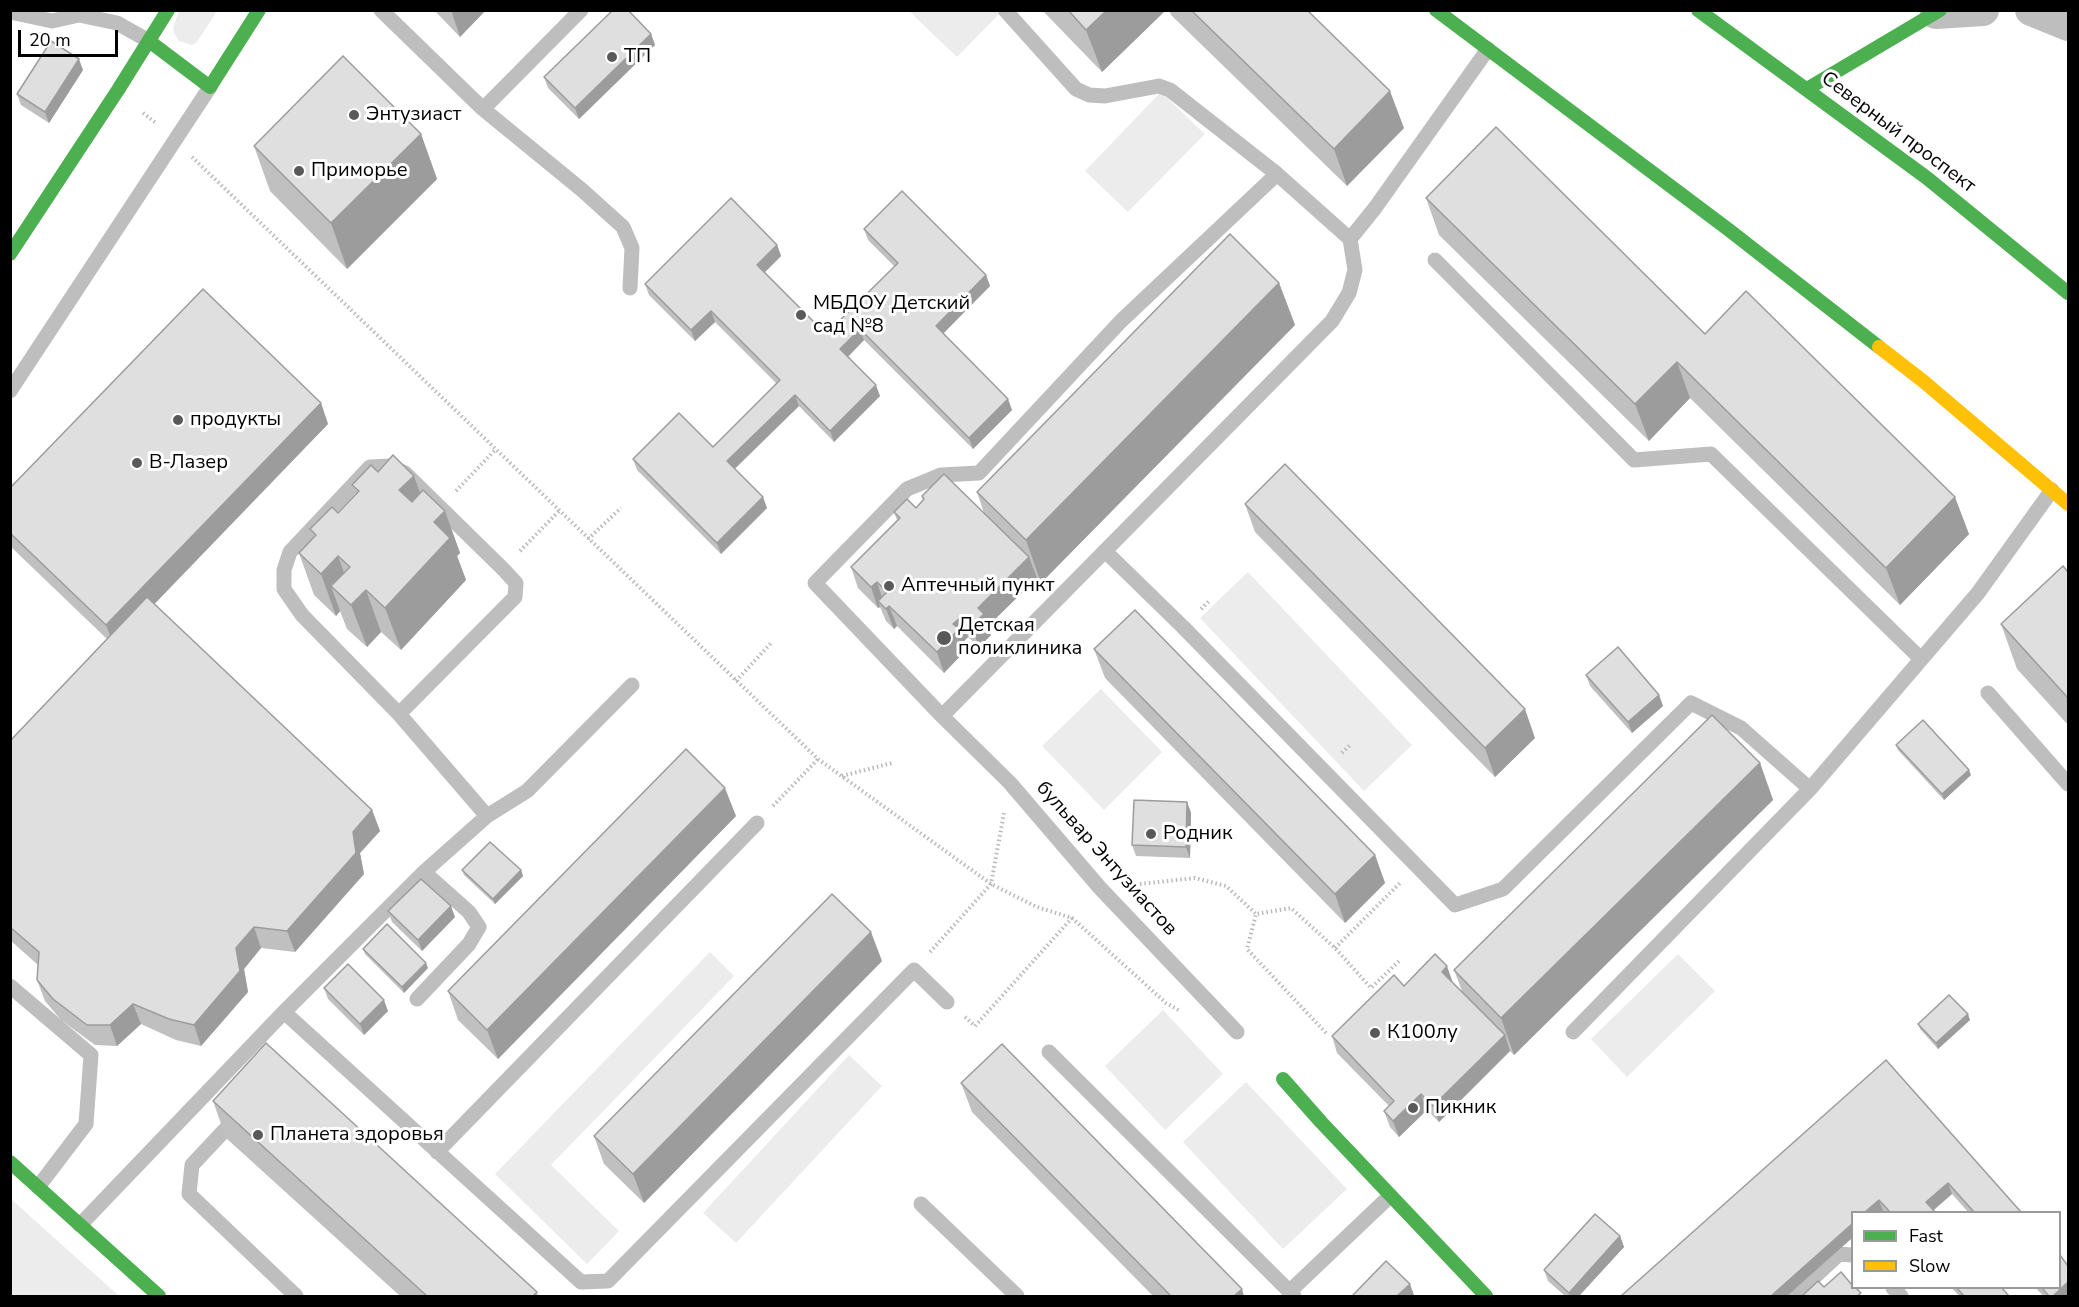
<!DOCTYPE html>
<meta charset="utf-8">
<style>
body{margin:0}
#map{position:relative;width:2079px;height:1307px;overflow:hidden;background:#fff;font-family:"Nunito Sans",sans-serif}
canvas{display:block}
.frame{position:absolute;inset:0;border:12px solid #000;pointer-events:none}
.legend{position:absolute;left:1851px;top:1211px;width:210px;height:78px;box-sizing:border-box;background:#fff;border:2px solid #999;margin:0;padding:8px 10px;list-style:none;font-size:18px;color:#000}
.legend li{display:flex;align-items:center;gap:12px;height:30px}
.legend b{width:30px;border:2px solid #999}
.scale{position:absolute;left:18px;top:30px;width:100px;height:27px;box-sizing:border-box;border:3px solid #000;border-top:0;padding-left:8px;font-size:18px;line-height:21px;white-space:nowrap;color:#000;-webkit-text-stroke:4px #fff;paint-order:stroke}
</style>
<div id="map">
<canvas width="2079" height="1307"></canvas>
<div class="frame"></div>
<ul class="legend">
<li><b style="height:8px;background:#4caf50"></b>Fast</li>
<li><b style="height:8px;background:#ffc107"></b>Slow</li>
</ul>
<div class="scale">20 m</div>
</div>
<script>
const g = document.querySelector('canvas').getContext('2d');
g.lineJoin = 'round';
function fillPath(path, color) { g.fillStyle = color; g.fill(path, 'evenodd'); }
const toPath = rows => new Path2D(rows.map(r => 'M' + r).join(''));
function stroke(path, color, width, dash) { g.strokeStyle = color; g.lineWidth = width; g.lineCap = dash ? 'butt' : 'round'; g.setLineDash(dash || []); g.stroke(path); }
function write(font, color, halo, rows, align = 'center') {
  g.font = font + ' "Nunito Sans",sans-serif'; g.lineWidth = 6; g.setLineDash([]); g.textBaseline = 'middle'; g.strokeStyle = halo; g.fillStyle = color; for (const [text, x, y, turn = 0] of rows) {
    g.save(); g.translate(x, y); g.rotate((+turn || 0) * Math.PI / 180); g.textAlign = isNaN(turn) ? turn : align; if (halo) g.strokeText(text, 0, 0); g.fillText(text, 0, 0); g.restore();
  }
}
const green = toPath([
 [179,11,217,11,197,42,192,45,179,41,174,33,173,28],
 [995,11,999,14,957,57,909,11],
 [1161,92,1205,134,1128,212,1085,171],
 [1248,572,1412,745,1364,791,1200,618],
 [1101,689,1162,752,1104,810,1042,746],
 [710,952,734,976,551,1165,619,1231,587,1264,495,1174],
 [1678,954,1715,991,1627,1077,1591,1039],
 [1163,1010,1223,1074,1165,1130,1105,1066],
 [849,1055,882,1086,736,1243,703,1213],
 [1246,1082,1347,1189,1283,1249,1183,1142],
 [10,1199,11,1199,119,1296,11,1296]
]);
const path = toPath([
 [143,113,156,123],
 [192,157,818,759,991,884,1037,907,1072,918,1166,1003,1180,1011],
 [456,491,495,450],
 [588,539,621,508],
 [520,551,559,511],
 [1201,609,1210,600],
 [736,681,772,642],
 [1342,753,1351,744],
 [842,776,892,763],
 [773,806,818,759],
 [1131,885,1195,878,1226,886,1256,914],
 [1335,948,1400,883],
 [930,952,991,884,1004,813],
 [965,1017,975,1026,1072,918],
 [1326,1033,1247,949,1256,914,1291,908,1335,948,1371,988,1400,960]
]);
const lane = toPath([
 [381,10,483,109,582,190,623,227,632,248,630,288],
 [1005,10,1076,89,1089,95,1105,96,1159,86,1170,90,1277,174],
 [10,12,52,21,79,15,117,23,149,41],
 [483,109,581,10],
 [1350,239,1277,174,1121,321,979,473,941,475,907,489,815,583,942,716,1332,321,1349,293,1355,270,1350,239,1375,208,1488,49],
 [1435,260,1634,460,1711,454,1921,659],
 [10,391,210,87],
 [1105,551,1183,627,1455,905,1503,889,1691,703,1741,728,1810,789],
 [1988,693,2068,784],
 [942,716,1010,783,1100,888,1237,1032],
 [487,816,527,791,632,685],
 [10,986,91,1055,86,1124,38,1187],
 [417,999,469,944,479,927,469,912,424,872],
 [284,1012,581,1282,608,1281,914,970,947,1002],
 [1573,1032,1810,789,1978,593,2052,490],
 [1049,1052,1294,1296],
 [237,1117,192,1165,189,1194,296,1296],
 [437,1152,757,823],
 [921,1204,1017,1296],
 [80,1225,284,1012,424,872,487,816,399,714,302,615,284,589,284,570,290,552,370,467,390,466,405,473,503,569,516,583,515,597,399,714],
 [1893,1288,1901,1296],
 [1289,1292,1390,1196],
 [1794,1296,1839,1254,1852,1255]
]);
const street = toPath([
 [2031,10,2068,25],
 [1936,13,1983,10]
]);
const fast = toPath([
 [1436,10,1729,230,1879,347],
 [1698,10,1927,178,2068,293],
 [149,41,210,87,259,10],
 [1807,89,1940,10],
 [10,254,118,90,168,10],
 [1283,1079,1321,1122,1486,1296],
 [10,1162,159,1296]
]);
const slow = toPath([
 [1879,347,1923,381,2068,504]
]);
const wall = toPath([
 [434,10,486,10,460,37],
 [1042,10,1166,10,1102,72],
 [1169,10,1307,10,1404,128,1347,186,1171,15],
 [651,34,655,45,579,119,548,88,544,77],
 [83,70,49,123,21,105,17,94],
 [421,134,437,179,347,269,270,191,254,146],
 [1426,198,1705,334,1969,534,1900,605,1690,398,1649,441,1439,235],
 [864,229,986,275,990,286,943,333,1012,410,973,449,864,340,848,356,880,396,834,442,799,406,735,469,767,508,721,554,637,470,633,459,713,447,777,384,715,322,695,341,649,295,645,284,777,245,781,256,765,272,826,334,895,267,868,240],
 [1279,283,1295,325,1041,583,1037,578,988,626,991,635,979,647,968,637,963,642,966,650,944,673,897,626,894,629,886,621,880,607,878,608,858,588,851,567,897,520,894,512,916,508,923,500,922,496,984,513,977,492],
 [321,403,328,424,154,604,372,810,380,831,360,853,364,874,295,952,261,948,244,969,248,992,201,1046,176,1040,141,1024,117,1046,95,1045,61,1020,45,1001,37,980,38,965,10,940,10,741,107,639,10,546,10,488],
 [378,472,420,493,445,511,460,553,457,556,466,580,401,650,381,632,367,647,347,629,340,611,336,616,314,595,299,553,313,538,310,529,338,513,356,495,352,485],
 [1245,504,1535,738,1495,777,1255,532],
 [2068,572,2068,725,2017,669,2001,624],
 [1094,649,1375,855,1385,883,1345,923,1105,678],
 [1586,675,1659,695,1663,706,1632,733,1590,686],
 [1896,745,1971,775,1944,800,1898,750],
 [1760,763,1773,800,1514,1055,1510,1051,1439,1122,1427,1110,1399,1137,1390,1127,1384,1111,1389,1106,1337,1053,1332,1036,1404,986,1453,983,1462,991,1454,970],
 [1187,802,1191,813,1190,858,1136,856,1132,845],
 [736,816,498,1059,458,1020,448,991],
 [462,870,521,870,523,876,495,904,464,875],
 [388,911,455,917,422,951,392,922],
 [363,949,428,968,404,993,365,954],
 [882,961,644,1203,604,1164,594,1136],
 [324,988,388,1011,364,1035,328,999],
 [1970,1020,1938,1049,1920,1029,1918,1024],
 [1886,1060,2021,1212,1968,1212,1952,1194,1933,1211,1935,1212,1884,1212,1883,1211,1852,1212,1852,1238,1787,1296],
 [961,1083,1244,1296,1153,1296,972,1112],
 [213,1101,537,1292,538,1296,400,1296,226,1138],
 [1620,1236,1624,1247,1579,1296,1565,1296,1548,1281,1544,1270],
 [1951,1287,2001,1287,2009,1296,1959,1296],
 [2035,1287,2060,1287,2068,1296,2043,1296]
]);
const shadedWall = toPath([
 [451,10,486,10,460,37],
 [1107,10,1166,10,1102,72,1086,30],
 [651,34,655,45,579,119,575,108],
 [79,59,83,70,49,123,45,112],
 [1390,91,1404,128,1347,186,1334,149],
 [421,134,437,179,347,269,331,223],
 [777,245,781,256,761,276,757,265],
 [986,275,990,286,940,337,936,326],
 [1279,283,1295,325,1041,583,1026,540],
 [711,311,715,322,695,341,691,330],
 [860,329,864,340,845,360,840,349],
 [1677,362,1690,398,1649,441,1635,404],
 [876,385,880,396,834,442,830,431],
 [795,395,799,406,731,472,727,461],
 [1008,399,1012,410,973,449,969,438],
 [321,403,328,424,114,646,106,625],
 [414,476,429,518,399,490],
 [763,497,767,508,721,554,717,543],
 [1955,497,1969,534,1900,605,1886,568],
 [445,511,460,553,457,556,466,580,401,650,385,608,434,522],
 [338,556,353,598,331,586,340,611,336,616,321,574],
 [1029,557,1037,578,988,626,991,635,979,647,971,626,978,608],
 [877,582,884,603,878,601,880,607,878,608,871,587],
 [366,590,381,632,367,647,351,605],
 [889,606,897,626,894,629,886,609],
 [961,617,968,637,963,642,966,650,944,673,937,652,953,624],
 [1659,695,1663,706,1632,733,1628,722],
 [1525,709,1535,738,1495,777,1485,748],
 [1760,763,1773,800,1514,1055,1501,1018],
 [1969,770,1971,775,1944,800,1942,794],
 [725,788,736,816,498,1059,487,1030],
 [1187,802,1191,813,1190,858,1186,847],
 [372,810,380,831,360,853,364,874,295,952,287,931,353,832],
 [1375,855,1385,883,1345,923,1335,894],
 [521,870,523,876,495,904,493,899],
 [451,906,455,917,422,951,418,940],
 [254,927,261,948,244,969,248,992,201,1046,194,1025,236,948],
 [871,932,882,961,644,1203,633,1174],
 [426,963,428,968,404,993,402,987],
 [1447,966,1453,983,1442,972],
 [384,1000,388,1011,364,1035,360,1024],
 [133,1004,141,1024,117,1046,110,1025],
 [1968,1014,1970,1020,1938,1049,1936,1043],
 [1505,1035,1510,1051,1439,1122,1433,1106],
 [1421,1094,1427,1110,1399,1137,1393,1121],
 [1948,1183,1952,1194,1931,1212,1926,1202],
 [1879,1200,1883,1211,1881,1212,1865,1212],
 [1852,1224,1852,1238,1787,1296,1771,1296],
 [1620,1236,1624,1247,1579,1296,1570,1296,1569,1293],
 [2068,1282,2068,1296,2053,1296],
 [1410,1284,1414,1295,1412,1296,1397,1296],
 [1242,1289,1244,1296,1234,1296]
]);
const building = toPath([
 [613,10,628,10,651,34,575,108,544,77,613,10],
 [1068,10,1107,10,1086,30,1068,10],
 [1191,10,1307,10,1390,91,1334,149,1191,10],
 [51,41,79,59,45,112,17,94,51,41],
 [343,56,421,134,331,223,254,146,343,56],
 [1496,127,1705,334,1746,291,1955,497,1886,568,1677,362,1635,404,1426,198,1496,127],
 [902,191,986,275,936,326,1008,399,969,438,860,329,840,349,876,385,830,431,795,395,727,461,763,497,717,543,633,459,679,413,713,447,780,380,711,311,691,330,645,284,731,198,777,245,757,265,826,334,898,263,864,229,902,191],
 [1230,234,1279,283,1026,540,977,492,1230,234],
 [203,289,321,403,106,625,10,533,10,488,203,289],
 [393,455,414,476,399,490,412,502,423,490,445,511,434,522,450,538,385,608,366,590,351,605,331,586,350,567,338,556,321,574,299,553,316,535,310,529,332,507,338,513,359,491,352,485,371,465,378,472,393,455],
 [1285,464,1525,709,1485,748,1245,504,1285,464],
 [944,474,1029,557,978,608,984,614,971,626,961,617,953,624,959,629,937,652,889,606,886,609,878,601,887,592,877,582,871,587,851,567,900,518,894,512,907,499,916,508,924,499,922,496,944,474],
 [2063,566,2068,572,2068,698,2001,624,2063,566],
 [147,597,372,810,353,832,356,853,287,931,254,927,236,948,240,971,194,1025,169,1019,133,1004,110,1025,87,1025,53,999,37,980,39,952,10,927,10,741,147,597],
 [1135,610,1375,855,1335,894,1094,649,1135,610],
 [1618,647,1659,695,1628,722,1586,675,1618,647],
 [1712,715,1760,763,1501,1018,1454,970,1712,715],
 [1923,720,1969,770,1942,794,1896,745,1923,720],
 [686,749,725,788,487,1030,448,991,686,749],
 [1134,800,1187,802,1186,847,1132,845,1134,800],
 [490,842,521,870,493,899,462,870,490,842],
 [421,879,451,906,418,940,388,911,421,879],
 [832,894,871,932,633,1174,594,1136,832,894],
 [387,924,426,963,402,987,363,949,387,924],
 [1435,954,1447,966,1442,972,1505,1035,1433,1106,1421,1094,1393,1121,1384,1111,1394,1101,1332,1036,1394,975,1404,986,1435,954],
 [348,964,384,1000,360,1024,324,988,348,964],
 [1949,995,1968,1014,1936,1043,1918,1024,1949,995],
 [266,1043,537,1292,533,1296,427,1296,213,1101,266,1043],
 [1002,1044,1242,1289,1234,1296,1171,1296,961,1083,1002,1044],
 [1886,1060,2021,1212,1974,1212,1948,1183,1926,1202,1935,1212,1890,1212,1879,1200,1865,1212,1852,1212,1852,1224,1771,1296,1621,1296,1886,1060],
 [1595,1214,1620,1236,1569,1293,1544,1270,1595,1214],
 [2060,1255,2068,1266,2068,1282,2053,1296,2049,1296,2041,1287,2060,1287,2060,1255],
 [1386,1261,1410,1284,1397,1296,1352,1296,1386,1261],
 [1841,1272,1852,1285,1852,1287,1855,1287,1861,1293,1857,1296,1802,1296,1818,1281,1824,1287,1841,1272],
 [1956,1287,2001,1287,2009,1296,1964,1296,1956,1287]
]);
const markers = [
 [612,57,6,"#595959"],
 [354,115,6,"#595959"],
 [299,171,6,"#595959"],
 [801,315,6,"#595959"],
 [178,420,6,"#595959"],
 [137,463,6,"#595959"],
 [889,586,6,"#595959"],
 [944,638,8,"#595959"],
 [1151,834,6,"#595959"],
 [1375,1033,6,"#595959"],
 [1413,1108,6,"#595959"],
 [258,1135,6,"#595959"]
];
const poiNames = [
 ["ТП",624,57],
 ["Энтузиаст",366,115],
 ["Приморье",311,171],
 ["МБДОУ Детский",813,304],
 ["сад №8",813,327],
 ["продукты",190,420],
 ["В-Лазер",149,463],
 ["Аптечный пункт",901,586],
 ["Детская",958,626],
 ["поликлиника",958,649],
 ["Родник",1163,834],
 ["К100лу",1387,1033],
 ["Пикник",1425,1108],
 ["Планета здоровья",270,1135]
];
const streetNames = [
 ["Северный проспект",1898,133,37],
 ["бульвар Энтузиастов",1106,859,48]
];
fillPath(green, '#ececec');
stroke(path, '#b9b9b9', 4, [1.5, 3]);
stroke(lane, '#bebebe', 15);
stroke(street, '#bebebe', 32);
stroke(fast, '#4caf50', 14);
stroke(slow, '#ffc107', 14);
fillPath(wall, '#c0c0c0');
fillPath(shadedWall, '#9c9c9c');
fillPath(building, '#dfdfdf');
stroke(building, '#9c9c9c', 1.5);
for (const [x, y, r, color] of markers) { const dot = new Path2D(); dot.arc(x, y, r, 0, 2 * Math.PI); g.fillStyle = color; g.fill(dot); stroke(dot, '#fff', 2); }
write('20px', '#000', '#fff', poiNames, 'left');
write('20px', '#000', '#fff', streetNames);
</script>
